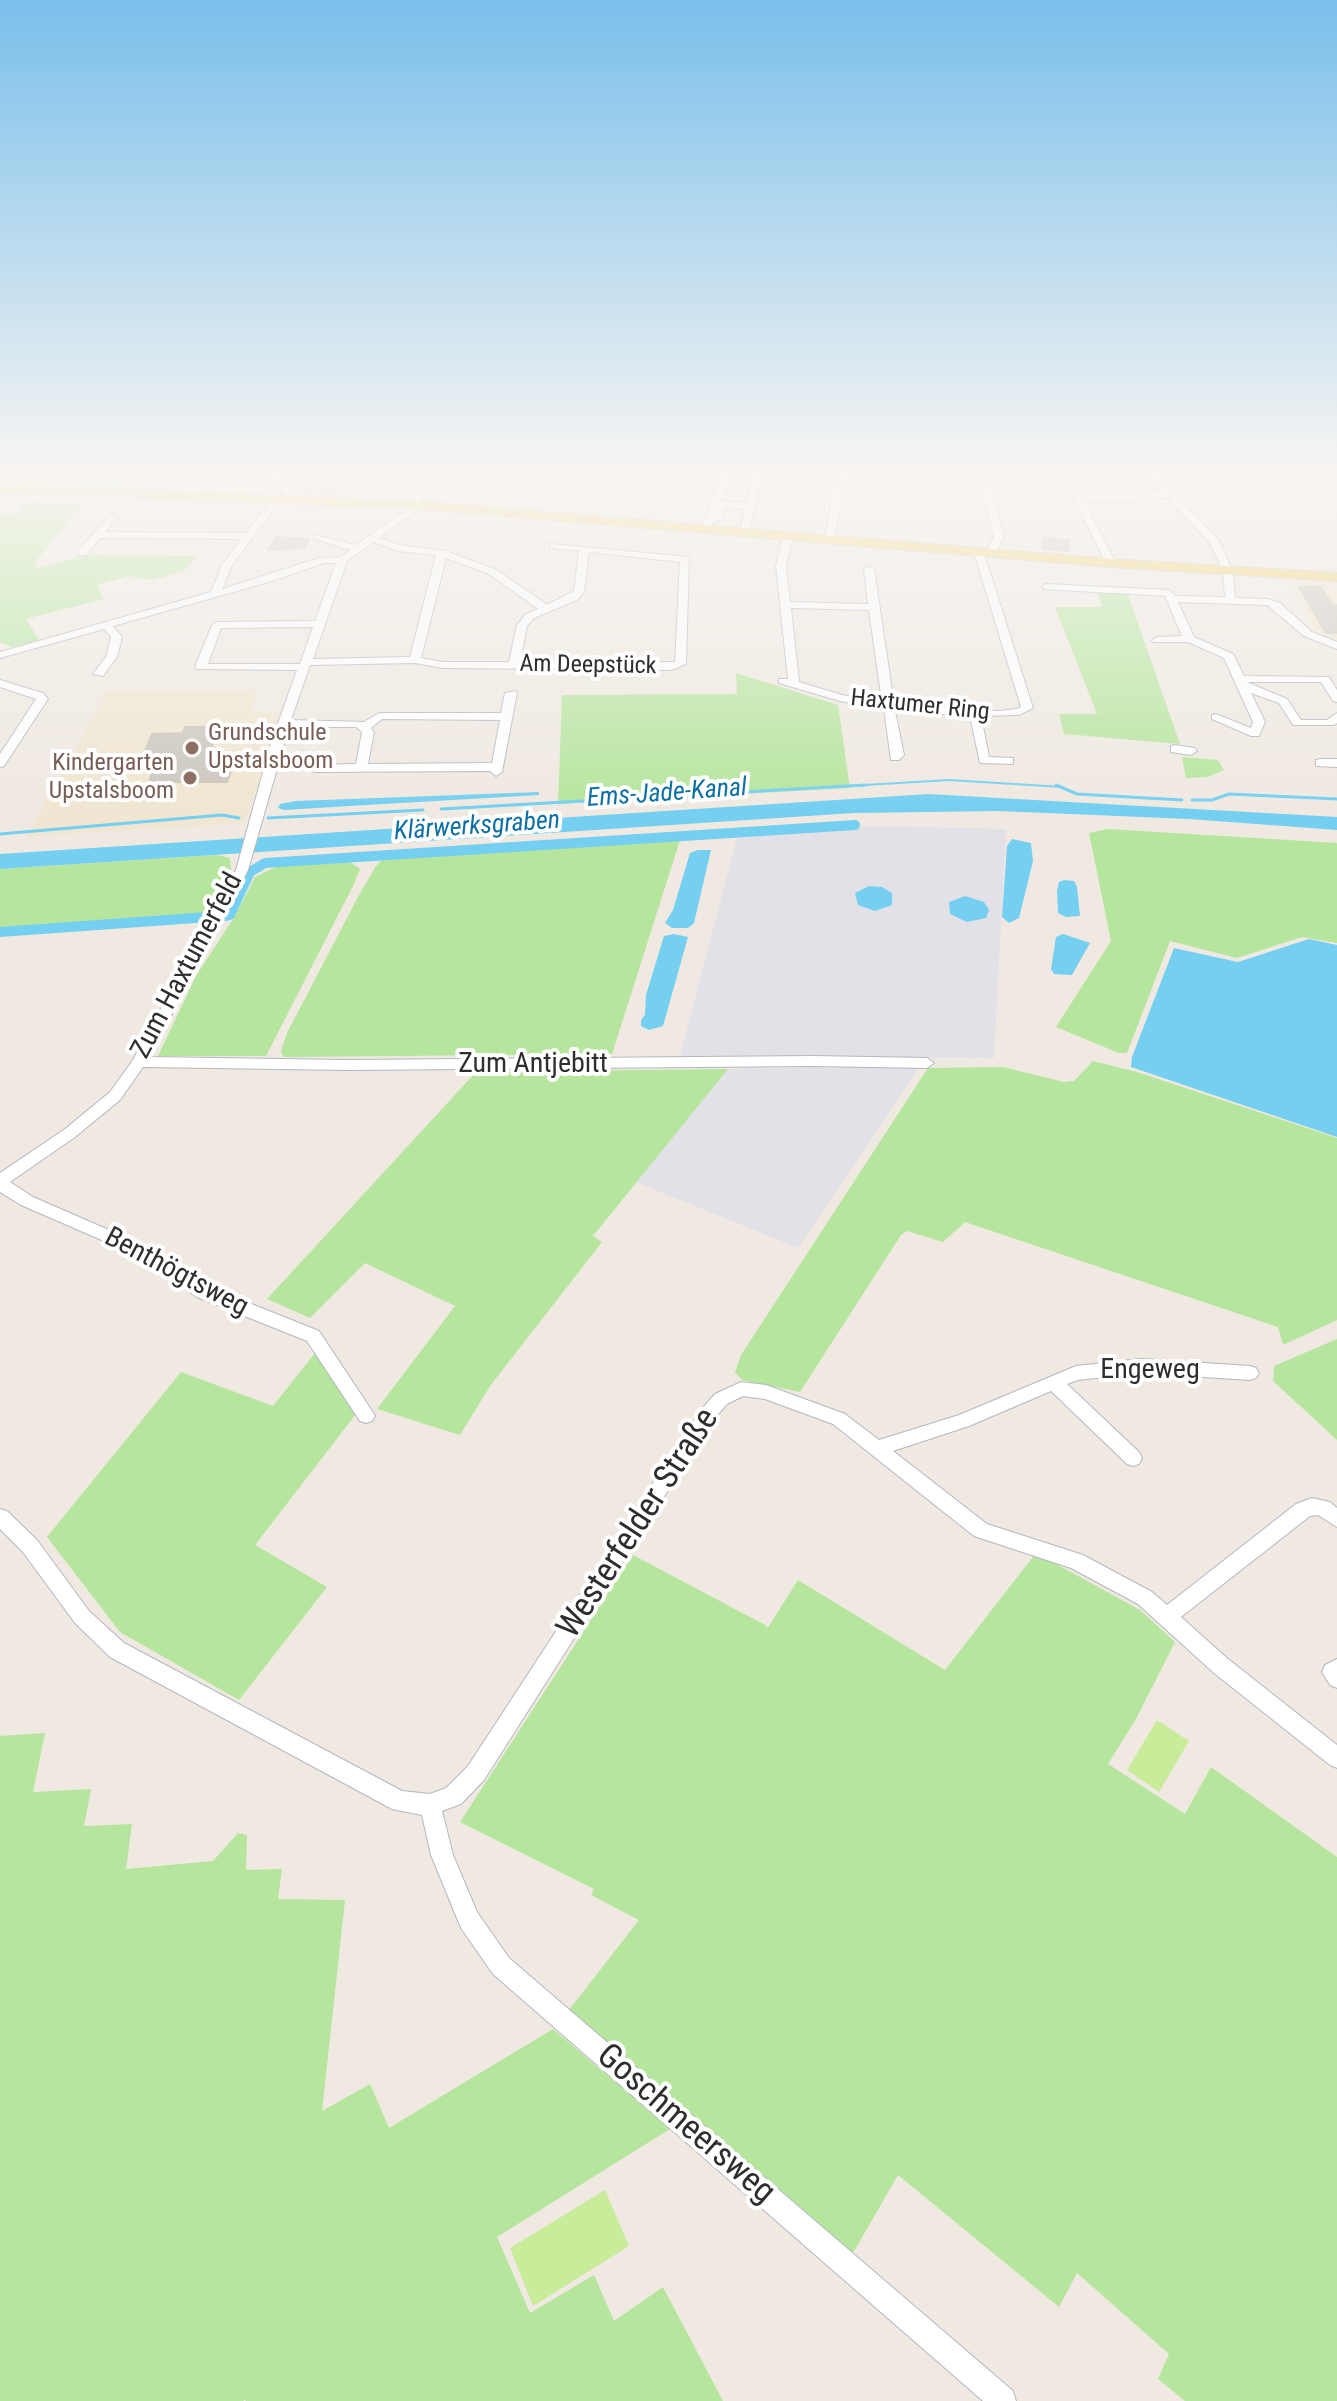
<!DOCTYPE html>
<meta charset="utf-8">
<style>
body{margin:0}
canvas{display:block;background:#efe9e1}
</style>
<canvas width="1337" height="2401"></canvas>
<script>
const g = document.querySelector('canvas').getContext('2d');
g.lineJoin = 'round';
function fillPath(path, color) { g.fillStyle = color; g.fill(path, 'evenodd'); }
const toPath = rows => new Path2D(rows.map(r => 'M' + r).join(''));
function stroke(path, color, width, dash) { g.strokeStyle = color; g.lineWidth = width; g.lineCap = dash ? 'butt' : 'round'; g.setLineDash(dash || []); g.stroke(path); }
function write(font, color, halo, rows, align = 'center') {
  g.font = font + ' "Roboto Condensed",sans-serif'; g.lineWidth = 8; g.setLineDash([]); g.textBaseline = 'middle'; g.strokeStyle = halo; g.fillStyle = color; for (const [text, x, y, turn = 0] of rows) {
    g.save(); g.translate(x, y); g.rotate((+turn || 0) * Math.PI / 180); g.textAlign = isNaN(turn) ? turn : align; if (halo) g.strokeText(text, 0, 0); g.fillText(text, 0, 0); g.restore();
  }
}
const industrial = toPath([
 [878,826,1006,829,994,1058,680,1056,737,838],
 [920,1066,798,1248,636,1182,728,1069]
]);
const education = toPath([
 [1258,475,1337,475,1337,506,1301,511],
 [1288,580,1337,581,1337,641,1316,633],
 [257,690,251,713,282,713,245,823,27,836,107,692]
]);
const green = toPath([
 [0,475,125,475,119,489,7,482,0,485],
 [26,502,83,504,35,562,36,569,86,555,196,556,184,571,152,580,129,576,97,585,104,599,26,619,39,640,12,647,0,642,0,513,16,514],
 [1098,592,1127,592,1180,744,1064,734,1059,714,1097,714,1055,607,1102,607],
 [736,673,838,705,850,788,558,804,562,695,737,694],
 [1182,757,1218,760,1224,770,1208,777,1186,778],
 [1108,829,1337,843,1337,943,1302,937,1237,958,1170,941,1127,1053,1119,1053,1056,1027,1111,941,1089,833],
 [680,840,612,1054,283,1057,281,1051,287,1033,359,895,376,866,382,860],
 [216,855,230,858,231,870,213,914,0,929,0,869],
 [348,861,360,869,353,886,266,1056,158,1056,196,976,235,916,255,877,276,867],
 [1093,1061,1137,1072,1337,1138,1337,1320,1283,1345,1278,1327,965,1222,943,1242,907,1231,901,1235,800,1392,742,1380,735,1372,741,1355,928,1068,1003,1067,1064,1082,1074,1081],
 [728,1069,593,1236,602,1242,490,1386,460,1435,377,1409,455,1306,365,1263,310,1318,267,1299,476,1072],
 [1337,1339,1337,1440,1273,1381,1274,1366],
 [315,1353,356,1414,255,1545,327,1587,239,1700,120,1632,47,1537,181,1372,273,1406],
 [1036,1553,1140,1610,1175,1642,1136,1719,1108,1764,1185,1814,1211,1767,1337,1857,1337,2401,1185,2401,1158,2379,1169,2354,1077,2273,1059,2307,898,2175,853,2253,569,2010,639,1920,591,1895,594,1889,460,1822,633,1555,767,1626,767,1629,798,1580,945,1670],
 [45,1733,33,1792,91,1789,84,1826,132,1824,126,1869,213,1861,238,1833,247,1835,246,1870,282,1869,278,1899,345,1900,322,2111,370,2084,389,2128,553,2029,670,2129,497,2237,530,2313,594,2275,614,2321,663,2287,723,2401,245,2401,248,2398,243,2401,0,2401,0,1736]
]);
const pitch = toPath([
 [1157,1720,1189,1741,1159,1792,1127,1770],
 [605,2190,629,2246,533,2306,510,2248]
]);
const water = toPath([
 [539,792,539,795,366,805,284,810,278,808,280,804,296,801],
 [928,794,1337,817,1337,830,1189,819,999,811,854,813,0,869,0,854],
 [1012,839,1031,843,1033,861,1019,918,1009,923,1002,917,1007,846],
 [698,850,711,850,694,923,688,928,672,928,665,923,673,910,690,853],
 [1064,880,1074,881,1077,887,1080,916,1066,917,1058,913,1057,891,1059,882],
 [869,886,882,887,892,893,892,905,875,911,858,905,855,893],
 [965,896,984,902,989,910,986,918,967,922,950,914,949,902],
 [674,934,688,937,663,1026,649,1030,641,1026,641,1020,645,1015,646,995,664,936],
 [1063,934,1090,943,1072,975,1054,974,1051,969,1056,937],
 [1309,939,1337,945,1337,1137,1131,1067,1132,1057,1174,948,1238,962]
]);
const streamFar1 = toPath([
 [831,787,949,780,1063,787]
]);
const stream = toPath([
 [1056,785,1077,794,1182,800],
 [1192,800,1212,800,1229,794,1337,799],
 [441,809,866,785],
 [268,818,423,810],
 [0,834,222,815,239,818]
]);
const canal = toPath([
 [226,916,230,915,250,872,265,863,855,825],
 [0,932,209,917]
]);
const building = toPath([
 [306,475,353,475,335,492,298,491,306,475],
 [276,537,309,539,304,548,268,550,276,537],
 [1043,538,1069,540,1069,551,1042,549,1043,538],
 [1299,587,1321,587,1332,605,1337,605,1337,633,1326,633,1299,587],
 [185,727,214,727,209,741,214,741,211,748,222,748,215,768,232,768,227,782,149,782,154,768,138,768,152,734,183,733,185,727]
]);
const minor = toPath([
 [216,475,229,475,193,493,190,498,182,496,186,489,216,475],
 [267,475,277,475,292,491,289,502,283,502,284,494,269,481,267,475],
 [721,475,730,477,721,501,747,503,752,477,762,477,748,534,740,532,745,509,725,507,721,519,714,522,710,531,702,529,721,475],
 [844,475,854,475,844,486,834,539,825,541,834,485,844,475],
 [977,475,987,475,1004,536,996,553,991,556,986,553,994,536,977,475],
 [1146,475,1156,475,1219,540,1233,572,1235,598,1268,599,1280,603,1312,632,1337,642,1337,649,1304,636,1267,605,1178,602,1194,637,1233,654,1244,676,1329,677,1337,690,1337,702,1333,701,1321,682,1247,682,1287,699,1301,720,1327,720,1337,713,1337,723,1334,725,1293,725,1279,703,1251,693,1265,722,1259,736,1251,736,1212,719,1212,715,1216,714,1251,728,1253,722,1224,658,1188,642,1153,642,1152,640,1157,637,1182,636,1165,596,1043,589,1043,585,1047,584,1169,590,1176,596,1225,597,1223,572,1210,543,1167,498,1084,501,1116,563,1111,566,1106,563,1073,498,1078,495,1162,492,1146,475],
 [419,489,424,492,418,510,379,538,400,545,446,551,497,570,547,605,574,591,579,551,550,548,550,544,689,557,686,664,672,670,442,668,415,663,310,665,291,720,364,722,379,713,501,713,505,693,515,691,517,693,502,772,496,776,490,771,314,772,308,768,310,765,356,764,362,732,356,727,289,727,248,870,149,1057,348,1060,813,1056,927,1058,934,1063,927,1068,813,1066,348,1070,143,1067,120,1100,75,1137,10,1182,33,1197,148,1247,209,1287,319,1331,372,1411,375,1416,372,1421,366,1423,360,1421,307,1341,197,1297,136,1255,21,1205,0,1192,0,1173,65,1129,110,1092,133,1060,236,870,271,743,297,670,197,669,195,667,212,625,217,622,315,621,336,563,324,563,272,581,113,626,122,637,117,657,103,676,93,674,106,657,111,637,104,629,0,658,0,652,211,592,222,565,241,539,100,538,86,555,78,555,78,551,110,515,118,517,105,532,246,533,269,503,275,503,275,507,232,565,222,589,319,558,340,557,350,550,315,539,315,535,356,545,410,507,414,492,419,489],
 [373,542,398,551,436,555,410,657,313,659,347,561,373,542],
 [589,552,680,562,675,662,520,662,527,626,534,618,577,600,584,592,589,552],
 [446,558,489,574,538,609,526,614,517,625,509,662,442,662,421,658,446,558],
 [313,627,300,664,208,664,221,628,313,627],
 [382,719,500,720,492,763,368,764,374,732,371,728,382,719],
 [788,533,793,536,786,566,790,602,868,604,864,569,869,566,874,569,894,704,999,711,1016,709,1021,707,974,552,983,550,1033,708,1019,715,981,716,989,757,1013,758,1013,764,980,763,970,716,895,711,904,755,899,760,891,760,884,709,840,701,779,683,779,679,788,679,776,566,783,536,788,533],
 [791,608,869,610,882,702,842,695,799,682,791,608],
 [0,680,43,693,48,699,4,766,0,767,0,754,36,699,0,687,0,680],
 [1175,745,1195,748,1197,751,1191,755,1171,752,1171,746,1175,745],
 [1320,759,1337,759,1337,767,1316,766,1316,760,1320,759],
 [1141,1359,1250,1366,1256,1368,1259,1373,1256,1378,1250,1380,1141,1373,1078,1380,1067,1384,1139,1452,1142,1458,1139,1464,1133,1466,1127,1464,1051,1391,969,1426,893,1451,987,1524,1083,1555,1152,1592,1167,1605,1296,1504,1312,1498,1330,1502,1337,1508,1337,1527,1318,1515,1310,1516,1181,1617,1228,1659,1337,1745,1337,1768,1330,1765,1214,1673,1138,1604,1071,1568,974,1536,833,1424,765,1399,743,1396,727,1404,712,1421,484,1780,461,1804,442,1811,453,1855,477,1912,509,1958,1013,2391,1016,2401,983,2401,493,1974,461,1928,431,1855,422,1815,392,1809,110,1657,75,1623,23,1552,0,1529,0,1509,7,1511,37,1540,89,1611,124,1643,402,1791,430,1794,446,1788,468,1766,700,1411,715,1394,741,1382,766,1385,845,1414,879,1440,959,1415,1076,1366,1141,1359],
 [1337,1659,1337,1688,1330,1685,1322,1672,1325,1665,1337,1659]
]);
const major = toPath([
 [0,484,417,501,1111,559,1337,573,1337,581,1111,567,417,509,0,492,0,484]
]);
const markers = [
 [192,748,8,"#8d6e63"],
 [190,778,8,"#8d6e63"]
];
const farStreetnames = [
 ["Am Deepstück",588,666,1],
 ["Haxtumer Ring",920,706,6]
];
const farEducationnames = [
 ["Grundschule",208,734],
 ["Upstalsboom",208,762],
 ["Kindergarten",174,764,"right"],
 ["Upstalsboom",174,792,"right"]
];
const farWaternames = [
 ["Ems-Jade-Kanal",667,794,-4],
 ["Klärwerksgraben",477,827,-4]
];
const streetNames = [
 ["Zum Haxtumerfeld",188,966,-62],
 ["Zum Antjebitt",533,1065],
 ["Benthögtsweg",176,1273,28],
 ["Engeweg",1150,1371]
];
const nearStreetnames = [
 ["Westerfelder Straße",639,1524,-57],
 ["Goschmeersweg",685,2125,41]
];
fillPath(industrial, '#e3e1e8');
fillPath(education, '#f0e6d1');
fillPath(green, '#b6e59e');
fillPath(pitch, '#c9ec9a');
fillPath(water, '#75cff0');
stroke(streamFar1, '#75cff0', 2);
stroke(stream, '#75cff0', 3);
stroke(canal, '#75cff0', 10);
fillPath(building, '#cbc7bf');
stroke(building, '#cbc5ba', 2);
stroke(minor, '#b4b7c1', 2);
stroke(major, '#c9c9c9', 2);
fillPath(minor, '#fff');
fillPath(major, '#f2d163');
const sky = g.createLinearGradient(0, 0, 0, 812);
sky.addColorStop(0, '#7abfeb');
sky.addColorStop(0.58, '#f8f5f2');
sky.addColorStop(1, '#f8f5f200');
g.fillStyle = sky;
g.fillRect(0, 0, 1337, 812);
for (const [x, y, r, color] of markers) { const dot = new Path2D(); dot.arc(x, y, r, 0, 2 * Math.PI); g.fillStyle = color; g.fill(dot); stroke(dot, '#fff', 3); }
write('24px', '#2e2e2e', '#fff', farStreetnames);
write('24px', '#785e54', '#fff', farEducationnames, 'left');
write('italic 26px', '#0d6fa3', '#fff', farWaternames);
write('28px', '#2e2e2e', '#fff', streetNames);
write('34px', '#2e2e2e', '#fff', nearStreetnames);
</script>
